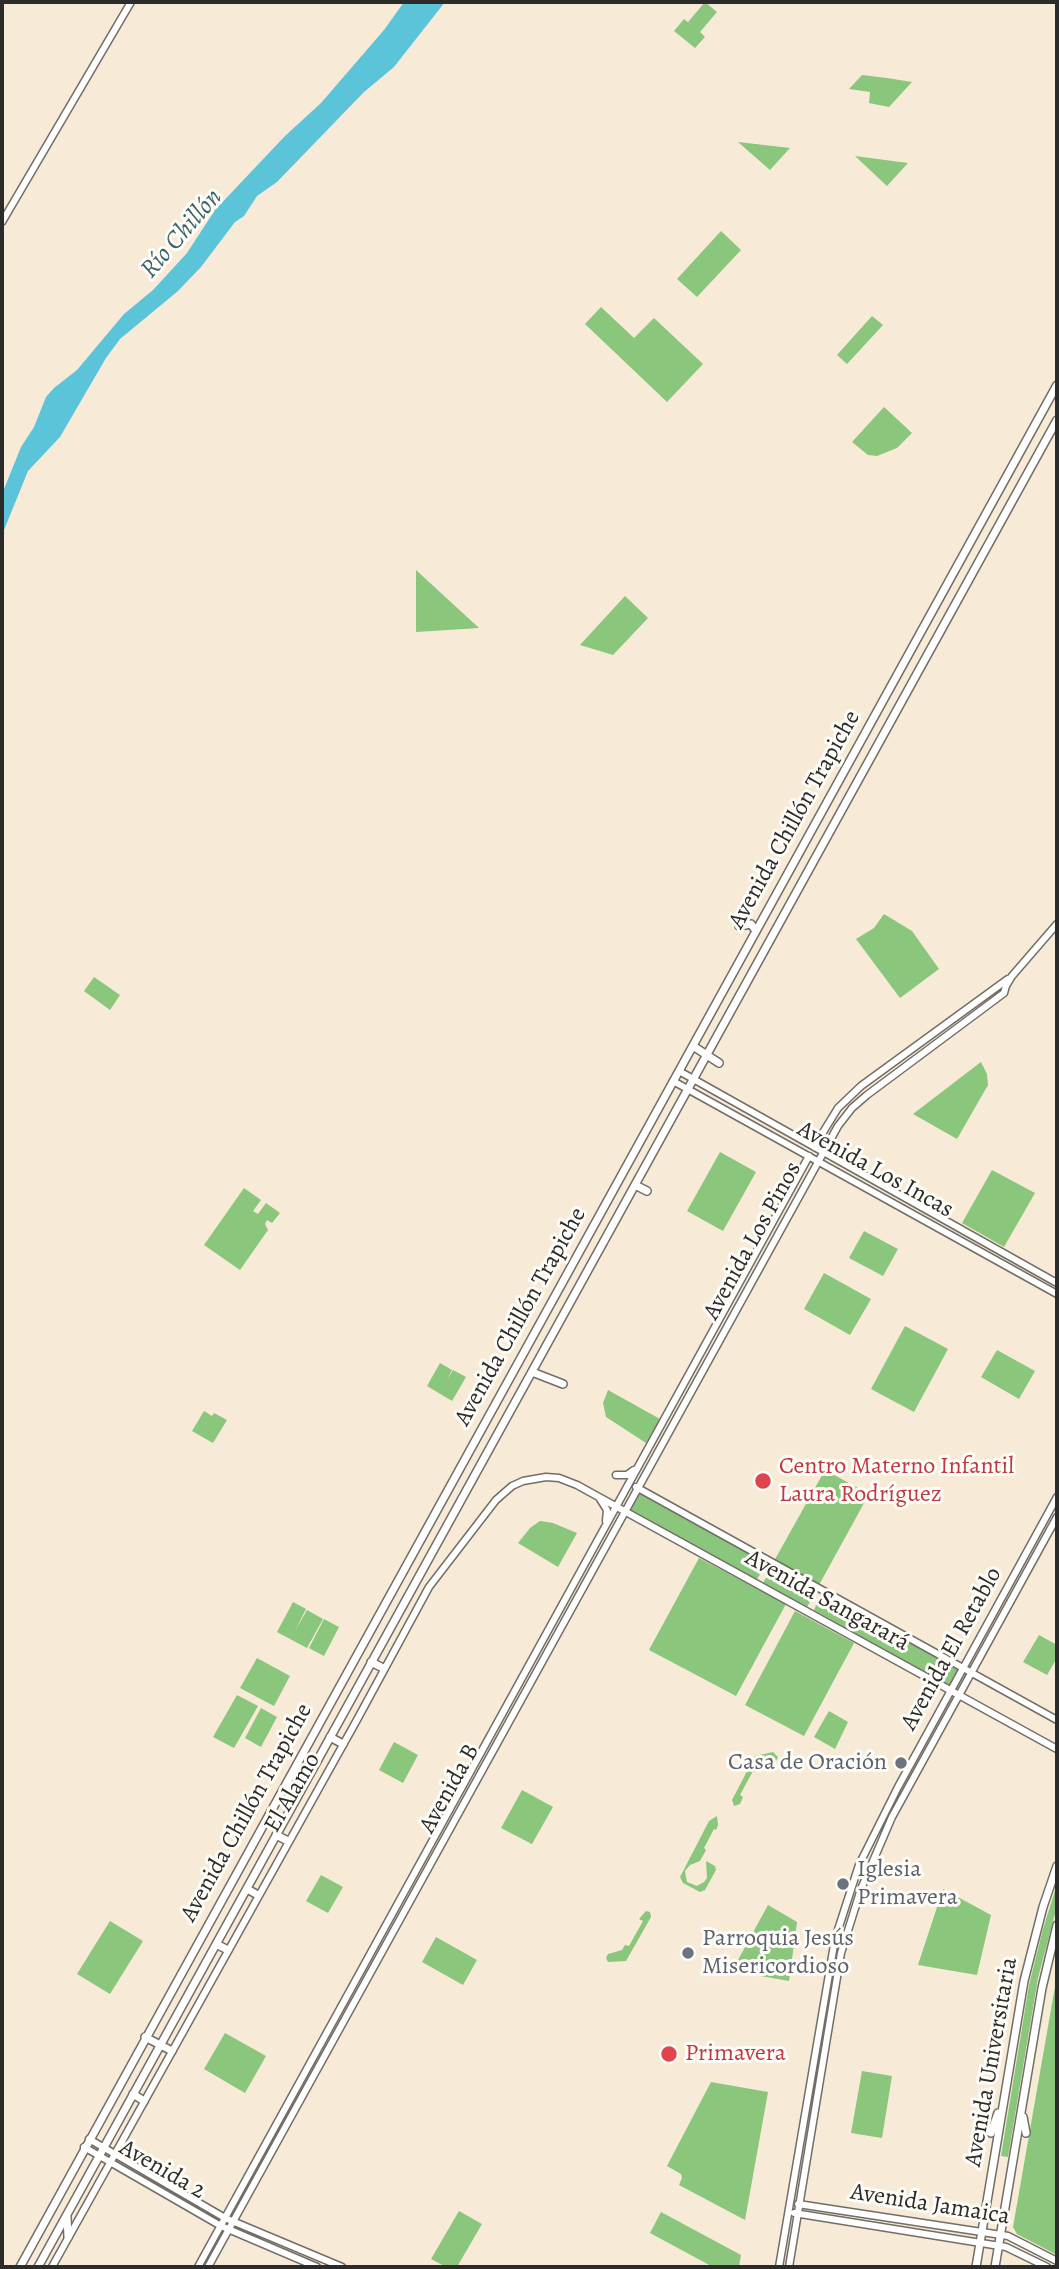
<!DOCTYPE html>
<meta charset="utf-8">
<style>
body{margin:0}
#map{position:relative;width:1059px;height:2269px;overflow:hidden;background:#f7ead7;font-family:Alegreya,serif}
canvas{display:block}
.frame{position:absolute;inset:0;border:4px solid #2b2b2b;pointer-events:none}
</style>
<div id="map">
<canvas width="1059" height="2269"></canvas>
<div class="frame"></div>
</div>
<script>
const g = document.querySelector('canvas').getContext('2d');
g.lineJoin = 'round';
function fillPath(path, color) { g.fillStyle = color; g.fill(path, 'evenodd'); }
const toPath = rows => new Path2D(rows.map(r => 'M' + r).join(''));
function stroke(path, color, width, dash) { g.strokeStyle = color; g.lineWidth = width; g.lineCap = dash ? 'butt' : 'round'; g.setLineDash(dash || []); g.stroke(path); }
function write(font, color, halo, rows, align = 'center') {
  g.font = font + ' Alegreya,serif'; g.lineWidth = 6; g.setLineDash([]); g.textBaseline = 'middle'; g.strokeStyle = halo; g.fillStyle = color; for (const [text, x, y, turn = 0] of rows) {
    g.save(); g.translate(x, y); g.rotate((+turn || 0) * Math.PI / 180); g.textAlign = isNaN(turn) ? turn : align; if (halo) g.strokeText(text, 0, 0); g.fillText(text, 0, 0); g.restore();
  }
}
const green = toPath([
 [705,2,717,12,700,32,705,37,695,48,674,31,684,19,690,24,688,22],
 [862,75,887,78,912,82,889,107,869,103,870,92,849,89],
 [738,142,790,148,770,170],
 [855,156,908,163,887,186],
 [721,231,741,250,697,297,677,279],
 [601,307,634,338,654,318,703,364,667,402,585,324],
 [872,316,883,325,847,364,837,355],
 [884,407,912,433,897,448,877,456,868,455,852,442],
 [416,570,479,628,416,632],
 [625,596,648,618,613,655,580,645],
 [884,914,912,931,939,969,900,998,856,939,874,928],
 [94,977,120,995,110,1010,84,991],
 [981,1062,987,1074,988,1085,957,1139,913,1114],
 [720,1152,756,1172,723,1231,687,1211],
 [992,1170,1035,1193,1004,1247,962,1223],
 [244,1188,261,1200,253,1211,258,1214,266,1203,280,1213,272,1223,267,1220,265,1224,268,1230,240,1270,204,1245],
 [864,1231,898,1249,883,1276,849,1258],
 [824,1273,871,1299,850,1335,804,1309],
 [905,1326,948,1349,914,1412,871,1389],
 [997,1350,1035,1371,1019,1399,981,1377],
 [440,1363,452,1370,447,1380,453,1370,466,1377,452,1401,427,1386],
 [608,1390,660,1419,646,1443,606,1417,603,1403],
 [204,1411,212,1416,214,1413,227,1420,213,1443,192,1431],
 [825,1470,869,1494,819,1585,774,1561],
 [639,1491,767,1562,756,1581,629,1509],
 [540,1521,553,1523,577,1533,558,1567,518,1543,530,1528],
 [699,1558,786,1604,736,1696,649,1650],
 [773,1566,817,1590,807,1607,763,1583],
 [821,1594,959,1669,950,1687,814,1610],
 [293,1602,306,1609,295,1631,307,1610,323,1619,307,1648,277,1632],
 [795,1611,854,1643,804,1736,745,1705],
 [324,1619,339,1627,324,1656,309,1648],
 [1039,1635,1057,1645,1057,1658,1047,1675,1023,1662],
 [257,1658,290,1676,274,1706,240,1688],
 [237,1695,258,1706,234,1748,213,1737],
 [261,1708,277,1717,261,1747,245,1738],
 [829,1711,848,1722,835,1749,814,1737],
 [394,1742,418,1755,403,1783,379,1770],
 [773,1752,778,1757,776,1761,764,1764,756,1772,753,1771,740,1795,743,1797,740,1804,734,1806,732,1800,755,1756],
 [522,1790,553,1807,532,1844,501,1828],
 [717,1816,718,1825,716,1830,714,1829,704,1848,706,1850,700,1861,690,1865,685,1871,687,1882,697,1886,704,1882,707,1878,706,1861,715,1866,716,1870,705,1890,700,1892,683,1883,680,1877,709,1821],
 [321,1875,343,1887,328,1913,306,1901],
 [1057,1884,1057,1906,1038,1978,1008,2157,1001,2156,1029,1985,1043,1929],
 [943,1889,991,1915,977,1975,918,1965],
 [768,1905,797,1922,789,1981,732,1971],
 [646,1911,650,1912,651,1917,626,1961,608,1962,606,1958,608,1954,622,1950,625,1945,629,1946,643,1921,639,1919],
 [110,1921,143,1941,110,1994,77,1974],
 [436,1937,477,1960,463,1985,422,1962],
 [1057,1975,1057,2255,1017,2234,1013,2227],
 [225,2033,266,2056,245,2093,204,2069],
 [862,2071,892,2076,882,2138,851,2133],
 [711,2082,768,2092,745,2220,679,2185,682,2178,681,2174,667,2166],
 [459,2211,482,2224,457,2267,446,2267,431,2259],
 [661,2212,741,2255,739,2267,713,2267,650,2233]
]);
const water = toPath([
 [404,2,445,2,394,67,364,92,277,182,257,196,244,216,235,222,201,267,178,291,120,339,106,358,60,437,28,471,2,535,2,494,21,447,34,427,46,397,54,388,77,370,124,314,153,290,187,253,215,210,285,136,321,103,384,30]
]);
const secondary = toPath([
 [2,222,131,2],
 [679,1071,1057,1283],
 [673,1081,1057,1294],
 [814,1147,838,1108,861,1086,1008,979],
 [616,1475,627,1475,634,1470],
 [636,1487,1057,1720],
 [600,1499,607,1510,606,1521],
 [89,2139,225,2218,342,2267],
 [84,2147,221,2226,317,2267],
 [798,2204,1008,2236,1057,2261],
 [794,2213,1006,2247,1047,2267],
 [52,2267,358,1718,429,1587,496,1500,512,1486,523,1481,546,1477,559,1478,577,1485,1057,1749],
 [198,2267,809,1156],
 [208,2267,838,1126,852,1108,867,1095,1004,993,1006,986,1012,976,1057,924],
 [779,2267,835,1939,859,1865,898,1787,1057,1497],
 [789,2267,841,1953,861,1889,892,1817,1057,1517]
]);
const primary = toPath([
 [739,926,751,924,756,931],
 [693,1046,719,1063],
 [635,1185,647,1191],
 [532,1372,563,1384],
 [371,1662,383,1668],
 [330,1737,343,1744],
 [276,1835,288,1841],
 [247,1889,258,1895],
 [216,1944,228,1950],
 [145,2037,172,2051],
 [133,2094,144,2101],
 [1023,2117,1026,2133],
 [991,2133,998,2113],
 [67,2217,68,2237],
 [20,2267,1057,385],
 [38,2267,1057,420],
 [976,2267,1024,1981,1043,1907,1057,1866],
 [995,2267,1042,1988,1057,1925]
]);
const markers = [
 [763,1481,9,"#e0444e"],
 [901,1763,7,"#6b7280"],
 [843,1884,7,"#6b7280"],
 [688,1953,7,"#6b7280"],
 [669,2054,9,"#e0444e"]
];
const streetNames = [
 ["Avenida Chillón Trapiche",795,820,-61],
 ["Avenida Los Incas",875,1170,29],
 ["Avenida Los Pinos",753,1241,-61],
 ["Avenida Chillón Trapiche",521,1317,-61],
 ["Avenida Sangarará",827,1601,29],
 ["Avenida El Retablo",952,1649,-61],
 ["Avenida B",450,1789,-61],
 ["El Alamo",293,1793,-60],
 ["Avenida Chillón Trapiche",247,1813,-61],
 ["Avenida Universitaria",992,2062,-80],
 ["Avenida 2",162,2170,30],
 ["Avenida Jamaica",930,2205,9]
];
const healthNames = [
 ["Centro Materno Infantil",779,1467],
 ["Laura Rodríguez",779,1495],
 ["Primavera",685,2054]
];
const worshipNames = [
 ["Casa de Oración",887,1763,"right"],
 ["Iglesia",857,1870],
 ["Primavera",857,1898],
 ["Parroquia Jesús",702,1939],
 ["Misericordioso",702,1967]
];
const waterNames = [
 ["Río Chillón",182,234,-49]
];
fillPath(green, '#8ac67b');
fillPath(water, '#5cc4d9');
stroke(secondary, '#726e67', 9);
stroke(primary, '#726e67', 10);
stroke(secondary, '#fff', 6);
stroke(primary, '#fff', 7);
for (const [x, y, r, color] of markers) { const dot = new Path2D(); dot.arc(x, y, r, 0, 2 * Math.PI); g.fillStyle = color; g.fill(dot); stroke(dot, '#fdfcf7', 2.5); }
write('24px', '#2b2b2b', '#fdfcf7', streetNames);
write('24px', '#be3a42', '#fdfcf7', healthNames, 'left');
write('24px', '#5b616d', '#fdfcf7', worshipNames, 'left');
write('italic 26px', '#3c6168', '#fdfcf7', waterNames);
</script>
